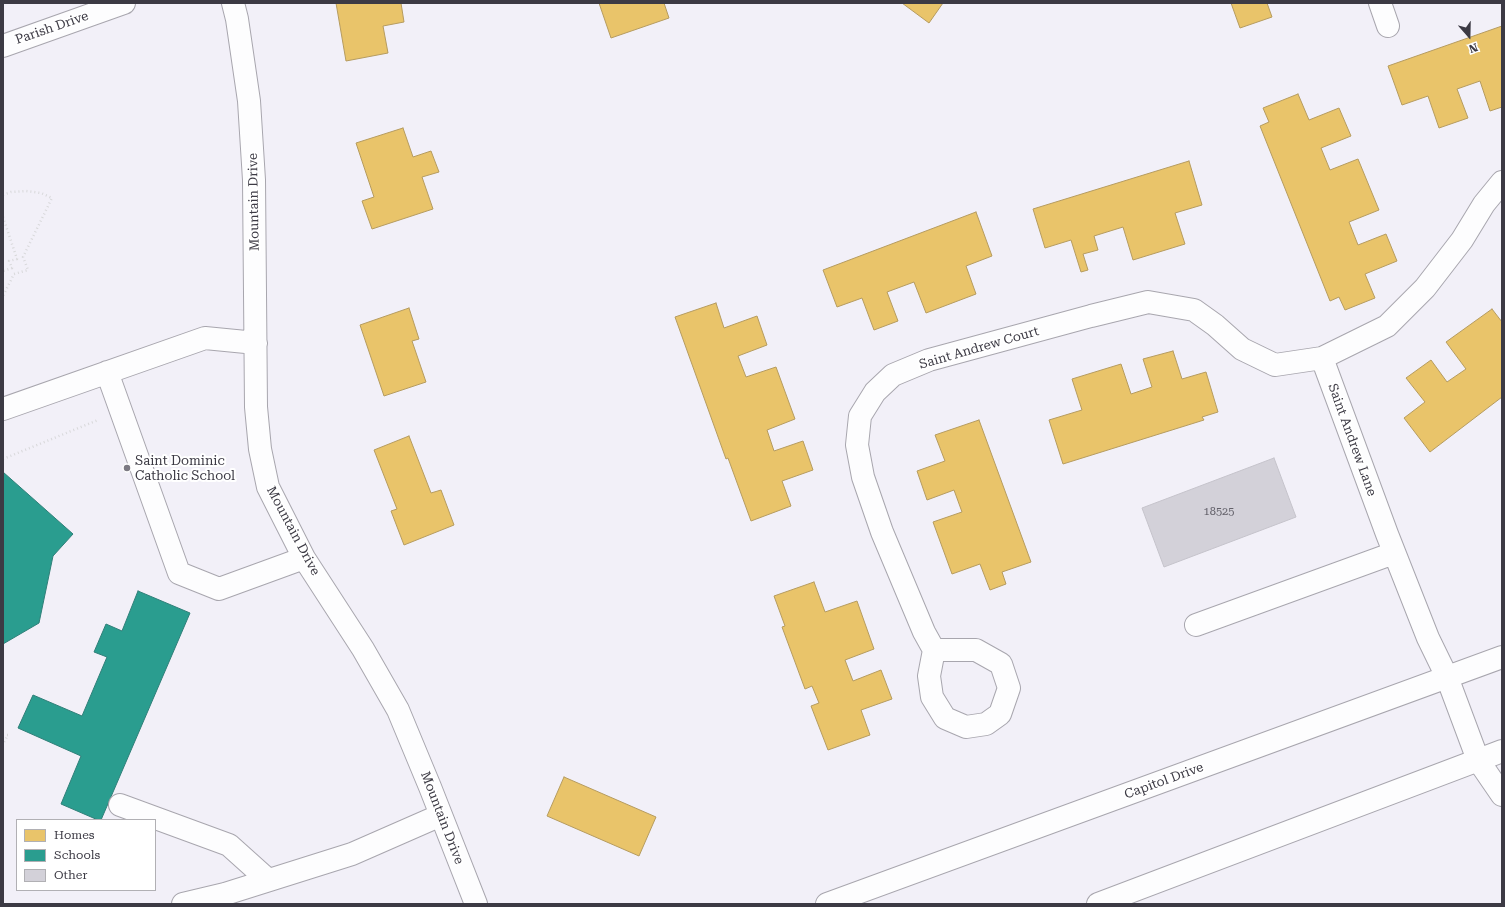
<!DOCTYPE html>
<style>
body{margin:0}
#map{position:relative;width:1505px;height:907px;overflow:hidden;background:#f2f0f8;font-family:"Roboto Serif",serif}
canvas{display:block}
.frame{position:absolute;inset:0;border:4px solid #3c3a44;pointer-events:none}
.legend{position:absolute;left:16px;top:819px;width:140px;height:72px;box-sizing:border-box;background:#fff;border:1px solid #b1b0b4;margin:0;padding:5px 7px;list-style:none;font-size:12px;color:#3c3a44}
.legend li{display:flex;align-items:center;gap:8px;height:20px}
.legend b{width:20px;border:1px solid #b1b0b4}
.north{position:absolute;left:1449px;top:16px;width:40px;height:40px;-webkit-text-stroke:3px #fff;paint-order:stroke;rotate:160deg;font-size:11px;font-weight:700;line-height:16px;text-align:center;color:#3c3a44}
.north::after{content:'';display:block;margin:auto;width:14px;height:18px;background:#3c3a44;clip-path:polygon(50% 0,100% 100%,50% 72%,0 100%)}
</style>
<div id="map">
<canvas width="1505" height="907"></canvas>
<div class="frame"></div>
<ul class="legend">
<li><b style="height:11px;background:#e9c46a"></b>Homes</li>
<li><b style="height:11px;background:#2a9d8f"></b>Schools</li>
<li><b style="height:11px;background:#d3d1d9"></b>Other</li>
</ul>
<div class="north">N</div>
</div>
<script>
const g = document.querySelector('canvas').getContext('2d');
g.lineJoin = 'round';
function fillPath(path, color) { g.fillStyle = color; g.fill(path, 'evenodd'); }
const toPath = rows => new Path2D(rows.map(r => 'M' + r).join(''));
function stroke(path, color, width, dash) { g.strokeStyle = color; g.lineWidth = width; g.lineCap = dash ? 'butt' : 'round'; g.setLineDash(dash || []); g.stroke(path); }
function write(font, color, halo, rows, align = 'center') {
  g.font = font + ' "Roboto Serif",serif'; g.lineWidth = 4; g.setLineDash([]); g.textBaseline = 'middle'; g.strokeStyle = halo; g.fillStyle = color; for (const [text, x, y, turn = 0] of rows) {
    g.save(); g.translate(x, y); g.rotate((+turn || 0) * Math.PI / 180); g.textAlign = isNaN(turn) ? turn : align; if (halo) g.strokeText(text, 0, 0); g.fillText(text, 0, 0); g.restore();
  }
}
const homes = toPath([
 [336,3,401,3,404,22,383,26,388,53,346,61,336,3],
 [599,3,664,3,669,18,611,38,599,3],
 [902,3,943,3,929,23,902,3],
 [1231,3,1267,3,1272,17,1240,28,1231,3],
 [1502,26,1502,107,1490,111,1480,81,1457,89,1468,118,1439,128,1428,96,1402,105,1388,66,1502,26],
 [1298,94,1309,120,1339,108,1351,136,1321,148,1330,170,1358,159,1379,210,1349,222,1358,245,1386,234,1397,261,1365,274,1375,298,1345,310,1339,297,1330,301,1260,126,1269,122,1263,108,1298,94],
 [403,128,413,157,431,151,439,172,422,177,433,209,372,229,362,201,374,197,356,143,403,128],
 [1189,161,1202,205,1175,213,1185,244,1133,260,1123,227,1094,236,1098,250,1083,254,1088,270,1081,272,1071,240,1045,248,1033,209,1189,161],
 [976,212,992,256,966,266,976,294,926,313,914,282,887,292,898,321,874,330,862,298,837,307,823,270,976,212],
 [716,303,724,328,757,316,767,345,738,356,746,377,776,367,795,419,767,430,774,451,803,441,813,470,782,481,791,506,751,521,728,458,726,459,675,317,716,303],
 [409,308,419,339,412,341,426,382,384,396,360,325,409,308],
 [1492,309,1502,322,1502,397,1430,452,1404,418,1425,402,1406,378,1431,360,1447,382,1466,369,1446,342,1492,309],
 [1173,351,1182,379,1206,372,1218,412,1202,417,1204,420,1063,464,1049,420,1082,410,1072,379,1121,364,1131,394,1152,387,1143,359,1173,351],
 [979,420,1031,562,1002,572,1006,584,990,590,980,564,952,574,933,522,962,512,954,490,927,500,917,471,945,461,935,435,979,420],
 [409,436,431,493,441,490,454,525,404,545,391,511,397,509,374,450,409,436],
 [814,582,825,612,857,601,874,649,845,660,853,681,881,670,892,699,861,710,870,735,828,750,811,706,819,703,812,686,805,689,782,627,785,626,774,596,814,582],
 [564,777,656,817,639,856,547,816,564,777]
]);
const schools = toPath([
 [3,472,73,534,53,556,39,623,3,644,3,472],
 [138,591,190,613,101,820,98,820,61,804,81,756,18,728,33,695,82,716,107,657,94,652,106,624,122,631,138,591]
]);
const building = toPath([
 [1274,458,1296,517,1164,567,1142,508,1274,458]
]);
const path = toPath([
 [3,195,11,192,26,191,41,193,52,198,23,257,28,270,14,274,3,296],
 [3,217,17,259,9,261,12,268,3,271],
 [3,459,98,420],
 [3,735,8,735,3,744]
]);
const minor = toPath([
 [233,3,237,19,249,101,254,180,256,407,260,449,268,487,304,558,363,649,398,710,430,787,476,904],
 [1380,3,1388,26],
 [3,46,124,3],
 [1322,358,1387,534,1428,638,1447,677,1478,760,1502,795],
 [107,372,179,573,219,589,304,558],
 [3,409,205,338,256,343],
 [1196,625,1394,553],
 [934,650,924,632,882,532,863,477,857,445,860,416,875,392,893,375,929,360,1091,316,1148,302,1194,310,1215,325,1242,349,1275,365,1322,358,1387,326,1425,288,1462,240,1484,204,1502,182],
 [934,650,976,650,1001,664,1009,688,1000,714,986,724,966,727,945,718,932,697,929,676,934,650],
 [120,805,229,845,268,880],
 [183,904,225,894,352,854,441,815]
]);
const major = toPath([
 [827,904,1502,657],
 [1098,904,1502,751]
]);
const markers = [
 [127,468,4,"#7c7a83"]
];
const numberNames = [
 ["18525",1219,512]
];
const streetNames = [
 ["Parish Drive",52,28,-19],
 ["Mountain Drive",254,202,-91],
 ["Saint Andrew Court",979,348,-16],
 ["Saint Andrew Lane",1352,440,70],
 ["Mountain Drive",293,531,62],
 ["Capitol Drive",1164,781,-20],
 ["Mountain Drive",442,818,69]
];
const poiNames = [
 ["Saint Dominic",135,461],
 ["Catholic School",135,476]
];
fillPath(homes, '#e9c46a');
stroke(homes, '#b59b5f', 1);
fillPath(schools, '#2a9d8f');
stroke(schools, '#2f7f78', 1);
fillPath(building, '#d3d1d9');
stroke(building, '#c5c3cb', 1);
stroke(minor, '#a8a6ae', 24);
stroke(major, '#a8a6ae', 24);
stroke(path, '#d8d8da', 2.5, [1, 3]);
stroke(minor, '#fdfdfe', 22);
stroke(major, '#fdfdfe', 22);
for (const [x, y, r, color] of markers) { const dot = new Path2D(); dot.arc(x, y, r, 0, 2 * Math.PI); g.fillStyle = color; g.fill(dot); stroke(dot, '#fff', 1.5); }
write('11px', '#626069', null, numberNames);
write('13px', '#3c3a44', '#fff', streetNames);
write('13px', '#3c3a44', '#fff', poiNames, 'left');
</script>
